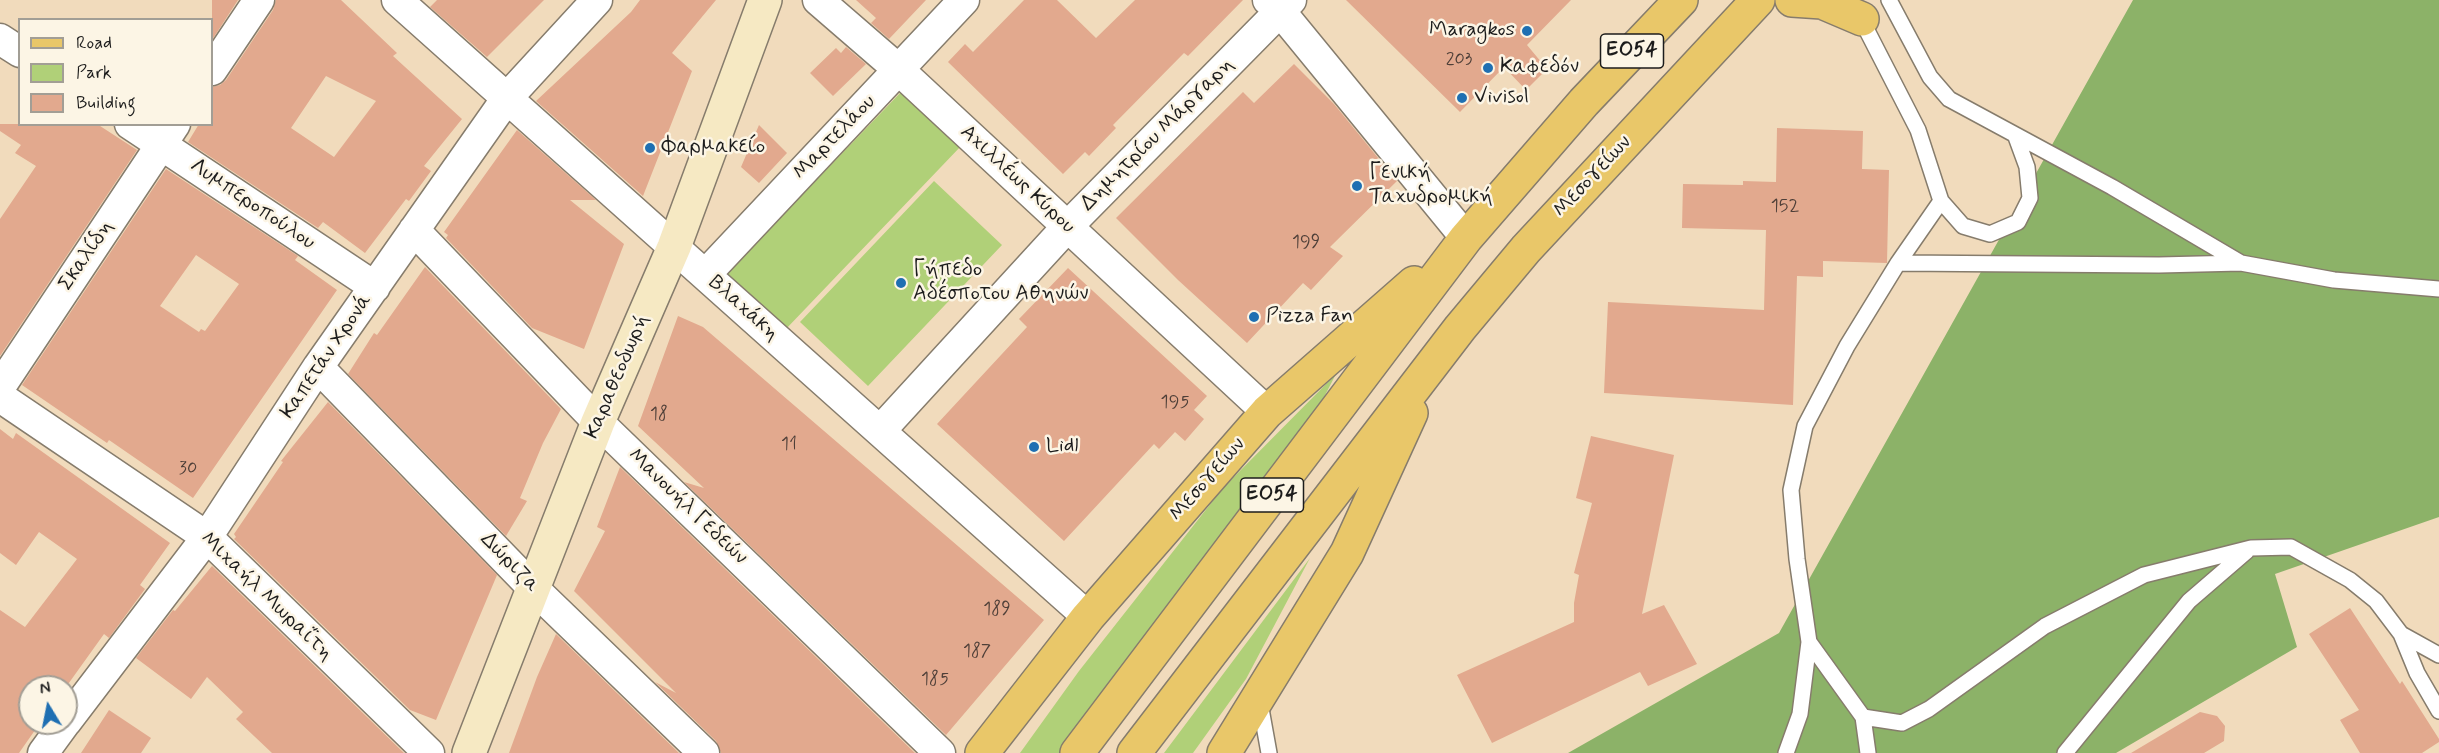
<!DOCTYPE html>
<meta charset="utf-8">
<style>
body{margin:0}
#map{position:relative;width:2439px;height:753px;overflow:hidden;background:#f1dbbc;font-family:Mynerve,sans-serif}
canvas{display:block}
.legend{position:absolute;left:18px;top:18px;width:195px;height:108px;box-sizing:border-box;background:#fcf5e5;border:2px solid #a29e95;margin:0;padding:8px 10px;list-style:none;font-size:18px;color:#1c1c1c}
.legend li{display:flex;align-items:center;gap:12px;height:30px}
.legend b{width:30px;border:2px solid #a29e95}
.north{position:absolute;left:18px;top:675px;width:60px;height:60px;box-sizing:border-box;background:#fcf5e5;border:2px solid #a29e95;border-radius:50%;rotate:350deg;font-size:16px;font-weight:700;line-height:24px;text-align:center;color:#1c1c1c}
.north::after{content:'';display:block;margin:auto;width:21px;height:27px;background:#1f6fb2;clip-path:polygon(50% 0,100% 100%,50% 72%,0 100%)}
</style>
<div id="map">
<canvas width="2439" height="753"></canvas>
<ul class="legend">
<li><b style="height:8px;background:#e9c769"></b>Road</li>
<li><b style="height:16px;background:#b0d078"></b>Park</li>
<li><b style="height:16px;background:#e2a98e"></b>Building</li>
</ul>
<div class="north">N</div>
</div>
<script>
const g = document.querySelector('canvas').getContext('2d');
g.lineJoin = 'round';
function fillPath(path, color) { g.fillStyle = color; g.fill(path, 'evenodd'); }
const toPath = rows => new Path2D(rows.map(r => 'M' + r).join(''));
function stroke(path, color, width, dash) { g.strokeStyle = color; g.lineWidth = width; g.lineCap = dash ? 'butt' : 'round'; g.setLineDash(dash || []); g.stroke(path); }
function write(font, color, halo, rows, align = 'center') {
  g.font = font + ' Mynerve,sans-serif'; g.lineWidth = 5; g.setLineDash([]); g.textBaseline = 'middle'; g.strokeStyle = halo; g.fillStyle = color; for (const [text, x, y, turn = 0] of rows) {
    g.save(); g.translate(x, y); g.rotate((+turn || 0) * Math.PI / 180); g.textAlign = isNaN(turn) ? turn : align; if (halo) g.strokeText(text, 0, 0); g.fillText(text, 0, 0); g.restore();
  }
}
const green = toPath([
 [903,90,962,145,785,330,726,274],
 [934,181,1002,245,868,386,800,322],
 [1336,374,1309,426,1063,753,1020,753,1079,671,1223,488],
 [1310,558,1246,679,1193,753,1164,753]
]);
const forest = toPath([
 [2133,0,2439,0,2439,517,2275,574,2297,647,2116,753,1568,753,1779,633]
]);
const building = toPath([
 [212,0,238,0,212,40],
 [276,0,341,0,397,53,393,56,462,119,424,166,431,171,409,201,406,199,365,253,323,222,318,228,188,142,199,124,212,124,212,87,220,85,226,80,273,10],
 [326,76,376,101,334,157,291,128],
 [437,0,544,0,487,57,430,7],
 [640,0,716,0,672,53,692,71,643,196,536,101,631,12],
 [856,0,926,0,889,39,871,23,876,18],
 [1024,0,1057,0,1096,38,1135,0,1243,0,1188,56,1184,53,1113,125,1116,128,1089,156,1085,152,1063,174,948,62,965,44,973,52],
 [1346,0,1571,0,1527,45,1547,69,1526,90,1504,67,1460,112],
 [846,47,866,64,833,96,810,73,836,48,841,53],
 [1294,64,1334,104,1397,181,1330,247,1343,256,1311,290,1303,283,1247,343,1178,280,1116,218,1243,92,1254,103],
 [0,124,97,124,137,150,0,356,0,219,36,166,15,153,21,145,0,131],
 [759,125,787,153,759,183,741,167],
 [1777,128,1863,131,1862,169,1889,170,1887,263,1823,261,1823,277,1797,276,1793,405,1604,393,1608,302,1764,310,1766,230,1682,228,1683,184,1743,185,1743,181,1776,182],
 [517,130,596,200,570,200,624,244,584,349,532,328,446,238,448,235,444,232],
 [166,169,298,256,295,260,337,290,193,498,109,440,107,443,22,385],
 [196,255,239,284,205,331,201,329,199,332,160,306],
 [425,267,561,409,543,443,520,498,527,501,506,536,348,374,374,333,377,335],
 [1068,268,1207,396,1194,410,1204,419,1185,441,1175,432,1159,449,1154,444,1064,541,937,424,1027,327,1019,319],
 [678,316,703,327,1044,620,946,735,684,482,704,488,638,426],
 [328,402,497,575,436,720,410,710,234,539,236,537,234,534,283,462,281,461],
 [0,429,13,439,16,433,170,543,140,585,145,589,109,638,104,634,66,687,30,687,30,723,40,723,19,753,0,753,0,610,25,627,77,559,39,532,16,565,0,553],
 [1591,436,1674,455,1642,614,1664,605,1697,664,1648,686,1640,672,1492,743,1457,675,1574,622,1574,603,1579,575,1574,573,1592,503,1576,498],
 [620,467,915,753,721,753,716,741,655,682,676,693,574,591,605,531,597,527],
 [212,566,404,753,272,753,236,719,243,712,207,677,191,699,136,658,173,610,175,611],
 [2350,608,2400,684,2402,681,2439,739,2439,742,2422,753,2360,753,2340,720,2359,710,2309,634],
 [556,634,679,753,509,753,537,677],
 [109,710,151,738,141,753,81,753],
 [2200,712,2217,716,2225,726,2224,741,2204,753,2131,753]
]);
const lane = toPath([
 [1889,0,1930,77,1949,99,2112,187,2241,263,2334,280,2439,289],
 [1860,17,1918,130,1941,201,1963,226,1990,234,2018,222,2030,198,2027,167,2016,137],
 [1898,263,2159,265,2241,263],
 [2401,634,2439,655],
 [1809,642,1863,717,1902,723,1929,709,2045,626,2144,575,2251,548,2291,547,2350,580,2376,601,2401,634,2417,673,2439,711],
 [1260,703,1269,753],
 [1863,717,1868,753],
 [1786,753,1800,714,1809,642,1797,559,1791,490,1805,426,1847,346,1898,263,1941,201],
 [2065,753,2189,601,2247,551]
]);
const street = toPath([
 [397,0,1088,617],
 [818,0,899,70,1267,412],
 [1268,0,1280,11,1466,238],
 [0,39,20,52],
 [212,70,259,0],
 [130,124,375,287],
 [414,230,598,422,940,753],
 [705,275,964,0],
 [318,367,533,588,704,753],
 [0,387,175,124],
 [0,397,207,537,429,753],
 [880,431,1067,227,1291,0],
 [66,722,207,537,318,367,507,98,597,0],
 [43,753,65,723]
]);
const secondary = toPath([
 [469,753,598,422,674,247,765,0]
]);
const primary = toPath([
 [1792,0,1822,2,1862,19],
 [982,753,1088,617,1267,412,1414,283],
 [1077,753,1466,238,1584,102,1681,0],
 [1134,753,1460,328,1526,249,1758,0],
 [1224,753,1347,553,1411,413]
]);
const markers = [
 [1527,31,6,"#1f6fb2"],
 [1488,68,6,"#1f6fb2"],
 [1462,98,6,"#1f6fb2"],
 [650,148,6,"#1f6fb2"],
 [1357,186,6,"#1f6fb2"],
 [901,283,6,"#1f6fb2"],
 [1254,317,6,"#1f6fb2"],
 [1034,447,6,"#1f6fb2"]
];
const numberNames = [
 ["203",1459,60],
 ["152",1785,207],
 ["199",1306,243],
 ["195",1175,403],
 ["18",659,415],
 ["11",789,445],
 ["30",188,469],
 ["189",997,610],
 ["187",977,652],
 ["185",935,680]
];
const shields = [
 [1632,51,63],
 [1272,495,63]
];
const shieldNames = [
 ["ΕΟ54",1632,51],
 ["ΕΟ54",1272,495]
];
const poiNames = [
 ["Maragkos",1515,31,"right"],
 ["Καφεδόν",1500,68],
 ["Vivisol",1474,98],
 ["Φαρμακείο",662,148],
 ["Γενική",1369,174],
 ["Ταχυδρομική",1369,198],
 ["Γήπεδο",913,271],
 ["Αδέσποτου Αθηνών",913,295],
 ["Pizza Fan",1266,317],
 ["Lidl",1046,447]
];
const streetNames = [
 ["Δημητρίου Μάργαρη",1158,135,-45],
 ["Μαρτελάου",835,138,-46],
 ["Μεσογείων",1593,177,-47],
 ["Αχιλλέως Κύρου",1017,180,43],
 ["Λυμπεροπούλου",252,205,34],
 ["Σκαλίδη",87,256,-56],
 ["Βλαχάκη",743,309,42],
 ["Καπετάν Χρονά",327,357,-56],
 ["Καραθεοδωρή",618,377,-67],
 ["Μεσογείων",1208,480,-49],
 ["Μανουήλ Γεδεών",687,507,44],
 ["Δώριζα",509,563,46],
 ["Μιχαήλ Μωραΐτη",266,597,44]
];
fillPath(green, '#b0d078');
fillPath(forest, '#8cb268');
fillPath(building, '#e2a98e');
stroke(lane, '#867c6c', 18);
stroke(street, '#867c6c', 33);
stroke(secondary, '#867c6c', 36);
stroke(primary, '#867c6c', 36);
stroke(lane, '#fff', 15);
stroke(street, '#fff', 30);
stroke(secondary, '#f6e9c3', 33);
stroke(primary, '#e9c769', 33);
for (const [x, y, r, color] of markers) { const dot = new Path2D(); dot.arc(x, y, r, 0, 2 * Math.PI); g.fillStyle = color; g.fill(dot); stroke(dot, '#fcf5e5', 2); }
write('18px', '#4e3f38', null, numberNames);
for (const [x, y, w] of shields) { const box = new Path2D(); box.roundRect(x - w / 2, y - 17, w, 34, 4.5); g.fillStyle = '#fcf5e5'; g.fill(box); stroke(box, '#1c1c1c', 1.5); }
write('bold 20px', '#1c1c1c', null, shieldNames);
write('21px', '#1c1c1c', '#fcf5e5', poiNames, 'left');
write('21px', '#1c1c1c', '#fcf5e5', streetNames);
</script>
